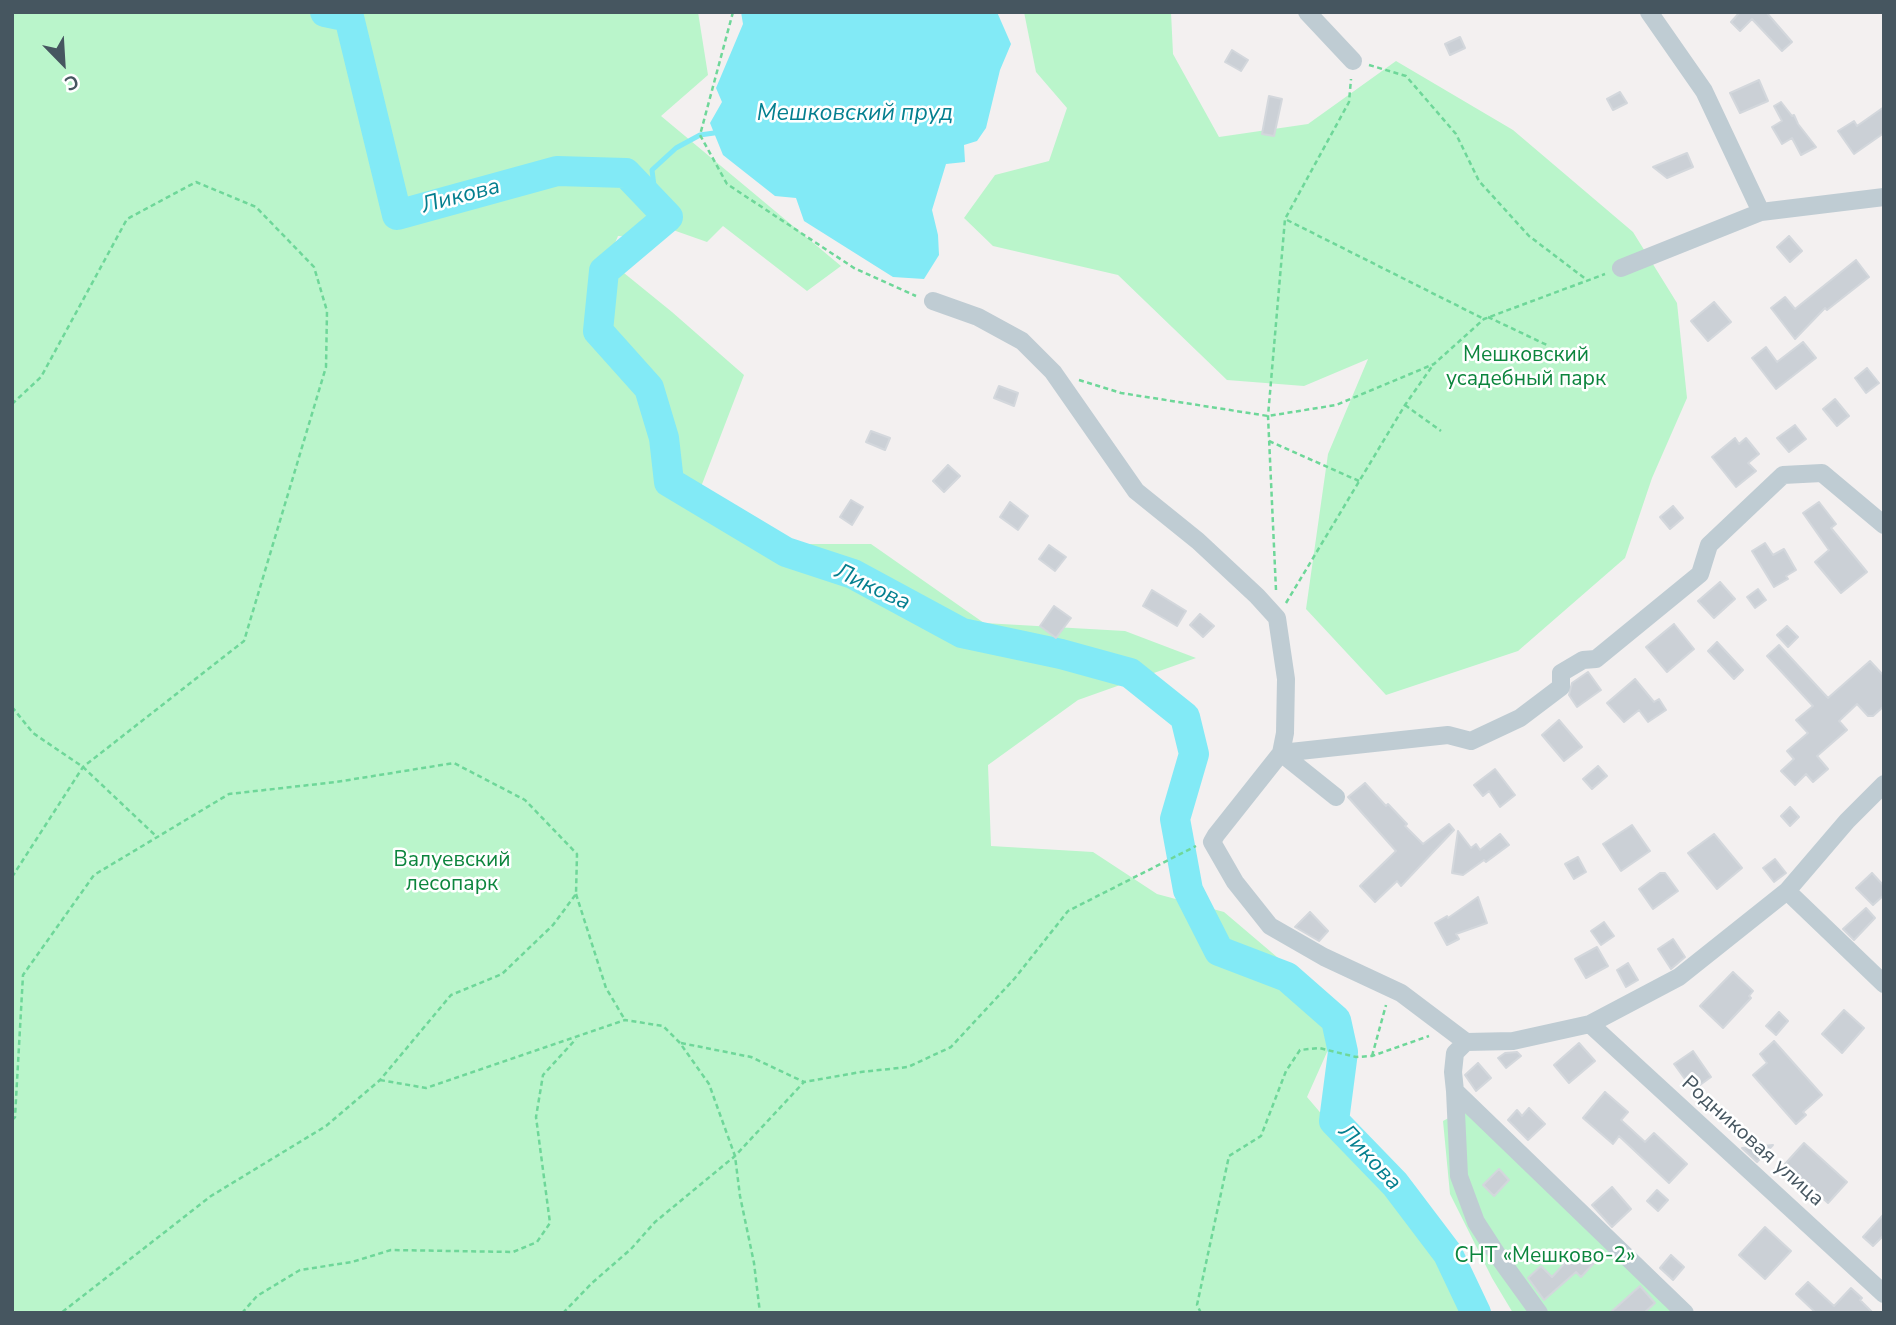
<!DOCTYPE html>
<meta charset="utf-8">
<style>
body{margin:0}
#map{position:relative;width:1896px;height:1325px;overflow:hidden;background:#f3f0f0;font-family:"Nunito Sans",sans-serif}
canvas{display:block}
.frame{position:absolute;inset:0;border:14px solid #465660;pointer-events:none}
.north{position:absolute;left:28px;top:28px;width:70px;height:70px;-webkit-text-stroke:5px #fff;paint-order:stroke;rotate:156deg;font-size:19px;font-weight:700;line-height:28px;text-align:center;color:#465660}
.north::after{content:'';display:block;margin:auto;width:24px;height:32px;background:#465660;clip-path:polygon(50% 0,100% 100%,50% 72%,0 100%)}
</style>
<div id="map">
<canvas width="1896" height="1325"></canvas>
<div class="frame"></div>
<div class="north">С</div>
</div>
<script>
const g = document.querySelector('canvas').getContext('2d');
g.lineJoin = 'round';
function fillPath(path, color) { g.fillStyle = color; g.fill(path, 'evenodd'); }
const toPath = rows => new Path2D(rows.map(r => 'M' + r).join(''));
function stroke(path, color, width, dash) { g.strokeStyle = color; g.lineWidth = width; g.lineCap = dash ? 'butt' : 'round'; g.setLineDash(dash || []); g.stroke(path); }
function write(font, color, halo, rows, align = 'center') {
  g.font = font + ' "Nunito Sans",sans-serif'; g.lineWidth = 5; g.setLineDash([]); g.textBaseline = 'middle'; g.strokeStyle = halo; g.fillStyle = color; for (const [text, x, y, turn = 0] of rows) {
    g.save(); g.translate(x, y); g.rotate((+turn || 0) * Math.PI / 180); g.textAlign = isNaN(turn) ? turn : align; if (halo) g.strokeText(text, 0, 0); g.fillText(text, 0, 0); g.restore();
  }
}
const green = toPath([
 [12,12,698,12,708,75,661,116,841,266,807,291,723,226,707,242,673,230,658,238,618,236,608,260,672,312,744,375,694,505,764,544,871,544,984,623,1125,631,1196,658,1078,700,988,765,991,846,1093,852,1157,894,1224,912,1344,1014,1307,1097,1353,1151,1413,1212,1473,1313,12,1313],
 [1024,12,1171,12,1173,54,1219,137,1308,124,1396,61,1513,130,1633,232,1677,303,1687,398,1652,478,1625,558,1518,651,1386,695,1306,609,1328,454,1368,359,1304,386,1227,380,1118,275,993,246,964,218,995,175,1049,161,1067,108,1036,72],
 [1469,1107,1682,1313,1513,1313,1492,1278,1450,1194,1443,1121]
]);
const water = toPath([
 [741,12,997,12,1011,44,1000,70,986,128,977,141,964,145,965,162,946,164,932,210,938,235,939,255,924,279,893,277,804,221,796,198,775,196,723,155,710,123,722,102,716,88,743,24]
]);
const stream = toPath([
 [656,202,652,170,676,148,700,135,714,133]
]);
const river = toPath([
 [325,12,349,17,397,215,557,171,626,173,668,217,604,271,598,331,649,388,664,438,669,482,786,552,853,574,962,633,1061,654,1130,673,1185,717,1194,754,1175,819,1188,890,1219,951,1287,977,1336,1020,1343,1052,1334,1121,1395,1184,1448,1254,1476,1313]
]);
const building = toPath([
 [1740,12,1766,12,1792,42,1782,51,1752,19,1740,31,1731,22,1740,12],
 [1460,37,1465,48,1450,55,1445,44,1460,37],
 [1232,50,1248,60,1241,71,1225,62,1232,50],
 [1759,80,1768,101,1740,113,1730,93,1759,80],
 [1620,92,1627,103,1613,110,1607,99,1620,92],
 [1269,96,1282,99,1274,136,1262,134,1269,96],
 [1781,102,1792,116,1794,115,1798,124,1816,147,1801,155,1792,138,1782,144,1772,127,1782,121,1774,106,1781,102],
 [1884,107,1884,133,1854,154,1838,131,1854,121,1857,126,1884,107],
 [1687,153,1693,167,1667,178,1653,167,1687,153],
 [1789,236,1802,251,1790,262,1777,247,1789,236],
 [1856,260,1869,277,1827,310,1825,308,1795,339,1771,308,1785,297,1795,309,1856,260],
 [1714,302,1731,322,1708,341,1691,321,1714,302],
 [1803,342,1816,358,1776,389,1752,358,1766,347,1777,362,1803,342],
 [1867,368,1879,383,1866,393,1855,378,1867,368],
 [999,386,1018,393,1014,406,994,398,999,386],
 [1835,399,1849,416,1837,426,1823,409,1835,399],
 [1795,425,1806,439,1789,452,1777,438,1795,425],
 [871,431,890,438,885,450,866,442,871,431],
 [1735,438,1739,444,1746,438,1759,454,1748,463,1756,471,1736,487,1712,457,1735,438],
 [948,465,960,476,944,492,933,481,948,465],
 [851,500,863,507,852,525,840,517,851,500],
 [1010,502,1028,516,1018,530,1000,517,1010,502],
 [1819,502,1836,524,1831,528,1867,572,1841,593,1815,562,1829,550,1803,513,1819,502],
 [1673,506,1683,518,1670,529,1660,517,1673,506],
 [1765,543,1773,555,1784,549,1796,570,1786,576,1788,579,1774,587,1752,551,1765,543],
 [1049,545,1066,557,1055,571,1039,559,1049,545],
 [1720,582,1735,599,1714,618,1698,601,1720,582],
 [1758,589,1766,600,1755,608,1747,597,1758,589],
 [1152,590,1186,611,1177,626,1143,606,1152,590],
 [1054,606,1071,618,1056,638,1040,626,1054,606],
 [1200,614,1214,626,1203,637,1190,625,1200,614],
 [1674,624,1694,649,1667,672,1646,647,1674,624],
 [1787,626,1798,637,1788,647,1777,635,1787,626],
 [1717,642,1743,670,1734,679,1708,651,1717,642],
 [1779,645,1828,698,1870,661,1884,676,1884,706,1873,716,1868,716,1857,704,1839,721,1847,730,1817,756,1828,769,1813,782,1806,774,1795,785,1781,771,1794,759,1787,751,1808,733,1796,720,1813,706,1767,656,1779,645],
 [1588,672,1601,690,1577,707,1569,695,1572,683,1588,672],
 [1635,679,1654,702,1659,699,1666,710,1648,722,1639,710,1624,722,1607,703,1635,679],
 [1559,720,1582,747,1564,761,1542,735,1559,720],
 [1598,766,1607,776,1592,789,1583,779,1598,766],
 [1495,769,1515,795,1500,807,1489,791,1483,796,1474,785,1495,769],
 [1365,783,1386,806,1388,804,1407,824,1405,826,1423,844,1449,824,1454,830,1401,886,1397,881,1375,902,1360,886,1396,851,1348,797,1365,783],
 [1790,807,1799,817,1790,826,1781,816,1790,807],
 [1632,825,1650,851,1621,871,1603,844,1632,825],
 [1458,831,1471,848,1476,844,1480,850,1500,834,1509,845,1486,862,1484,860,1463,875,1452,873,1458,831],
 [1714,834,1742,868,1717,889,1688,853,1714,834],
 [1578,857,1586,872,1574,879,1565,864,1578,857],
 [1775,859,1786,873,1774,882,1763,868,1775,859],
 [1660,873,1665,873,1678,891,1653,909,1639,889,1660,873],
 [1872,873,1884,886,1884,895,1873,905,1856,888,1872,873],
 [1478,897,1487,923,1456,934,1459,939,1447,945,1435,923,1447,916,1448,918,1478,897],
 [1866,908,1875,918,1854,940,1843,929,1866,908],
 [1310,912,1328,931,1319,941,1295,927,1310,912],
 [1604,922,1614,936,1601,945,1591,931,1604,922],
 [1673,939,1685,957,1671,969,1658,949,1673,939],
 [1597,947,1608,966,1586,978,1575,959,1597,947],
 [1628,963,1638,980,1626,987,1617,970,1628,963],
 [1733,972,1753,991,1749,996,1751,998,1723,1028,1700,1006,1733,972],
 [1844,1010,1864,1028,1842,1053,1822,1034,1844,1010],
 [1779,1012,1788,1021,1776,1035,1766,1026,1779,1012],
 [1774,1041,1822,1095,1803,1112,1806,1115,1796,1124,1753,1075,1767,1063,1760,1054,1774,1041],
 [1579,1043,1595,1061,1569,1083,1554,1065,1579,1043],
 [1693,1051,1711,1077,1693,1090,1674,1064,1693,1051],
 [1517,1052,1521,1056,1506,1068,1498,1058,1505,1053,1517,1052],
 [1478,1063,1491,1078,1476,1091,1465,1075,1478,1063],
 [1605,1092,1628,1112,1621,1120,1645,1142,1654,1133,1687,1164,1669,1183,1619,1136,1613,1144,1583,1118,1605,1092],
 [1529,1108,1545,1124,1528,1140,1508,1120,1517,1110,1522,1116,1529,1108],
 [1804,1143,1847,1182,1828,1203,1785,1164,1804,1143],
 [1773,1145,1757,1162,1742,1148,1773,1145],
 [1499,1169,1509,1180,1494,1196,1483,1185,1499,1169],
 [1612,1187,1631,1209,1612,1227,1592,1205,1612,1187],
 [1657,1190,1668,1200,1658,1211,1647,1201,1657,1190],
 [1884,1214,1884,1235,1873,1246,1863,1237,1884,1214],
 [1765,1227,1791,1251,1765,1279,1739,1255,1765,1227],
 [1578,1249,1594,1263,1581,1277,1576,1272,1544,1300,1528,1278,1541,1266,1552,1277,1578,1249],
 [1671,1255,1684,1267,1673,1280,1660,1268,1671,1255],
 [1808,1282,1834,1306,1851,1288,1862,1298,1860,1300,1873,1313,1816,1313,1796,1294,1808,1282],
 [1640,1286,1655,1303,1644,1313,1610,1313,1640,1286]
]);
const path = toPath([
 [733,12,700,135,727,184,854,268,916,296],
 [1369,65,1406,76,1456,134,1479,181,1529,236,1587,280],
 [1287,220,1484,319],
 [1488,317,1549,346],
 [1079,380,1121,393,1268,416,1336,405,1434,364,1484,319,1605,274],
 [12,404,41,377,127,219,196,182,256,207,314,267,327,311,326,367,244,641,83,767,12,877],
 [1405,405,1441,431],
 [1269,441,1359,481],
 [1276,590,1268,416,1285,219,1349,102,1351,79],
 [1286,603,1405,405,1433,365],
 [12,707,33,733,83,767,157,837],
 [576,894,606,988,625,1020],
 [681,1043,751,1057,804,1082],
 [1372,1056,1386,1005],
 [380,1080,426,1088,625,1020,663,1026,680,1043,709,1084,735,1156,740,1196,754,1263,760,1313],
 [12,1120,15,1117,23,975,94,875,229,794,336,782,454,763,525,800,577,854,576,894,553,925,502,974,451,995,380,1080,326,1126,211,1196,61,1313],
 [242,1313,257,1296,300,1270,352,1262,391,1250,513,1252,537,1242,550,1223,536,1117,543,1075,576,1039],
 [563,1313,592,1283,631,1249,655,1222,735,1156,804,1082,861,1072,908,1067,951,1047,1015,978,1068,911,1196,846],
 [1201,1313,1197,1305,1229,1156,1261,1136,1286,1071,1300,1050,1319,1048,1356,1057,1372,1056,1429,1036]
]);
const minor = toPath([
 [1307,12,1353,61],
 [1649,12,1704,91,1761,212],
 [1621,268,1761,212,1884,197],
 [933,301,978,317,1022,341,1053,372,1136,491,1198,541,1257,596,1277,618,1286,679,1285,733,1281,753,1216,835,1212,842,1235,882,1270,926,1324,957,1401,993,1466,1042,1513,1041,1590,1024,1679,977,1787,891,1847,821,1884,784],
 [1281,753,1448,735,1471,741,1520,718,1561,687,1561,673,1583,660,1596,659,1700,574,1709,545,1783,475,1822,473,1884,525],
 [1281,753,1336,797],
 [1787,891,1884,984],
 [1590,1024,1884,1294],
 [1466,1042,1455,1053,1453,1072,1455,1091,1685,1313],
 [1455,1091,1459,1176,1476,1222,1500,1259,1539,1313]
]);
const parkNames = [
 ["Мешковский",1526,356],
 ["усадебный парк",1526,380],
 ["Валуевский",452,861],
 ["лесопарк",452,885],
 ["СНТ «Мешково-2»",1545,1257]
];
const streetNames = [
 ["Родниковая улица",1752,1142,42]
];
const waterNames = [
 ["Мешковский пруд",855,114],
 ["Ликова",461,197,-15],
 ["Ликова",872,588,25],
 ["Ликова",1369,1158,47]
];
fillPath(green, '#baf5cb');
fillPath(water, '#82eaf6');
stroke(stream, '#82eaf6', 5);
stroke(river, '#82eaf6', 30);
fillPath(building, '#cbd0d6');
stroke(building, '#d3d7dc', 2);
stroke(path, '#6ed799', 2.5, [5, 3.5]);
stroke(minor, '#bfccd3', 18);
write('21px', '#0c853d', '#fff', parkNames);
write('21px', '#465660', '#fff', streetNames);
write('italic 23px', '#047f8f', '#fff', waterNames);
</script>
